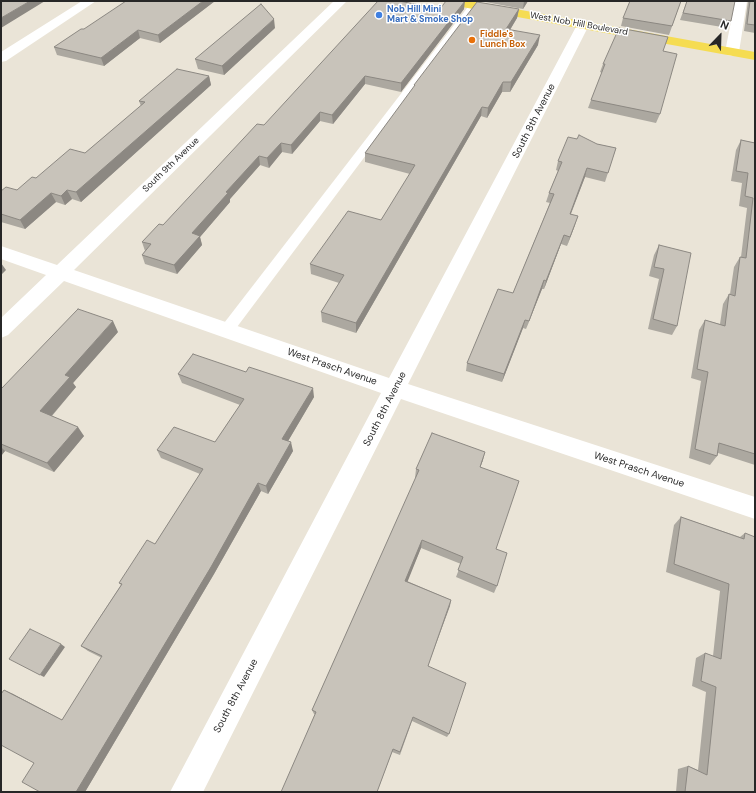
<!DOCTYPE html>
<style>
body{margin:0}
#map{position:relative;width:756px;height:793px;overflow:hidden;background:#eae4d7;font-family:"DM Sans",sans-serif}
canvas{display:block}
.frame{position:absolute;inset:0;border:2px solid #272727;pointer-events:none}
.north{position:absolute;left:700px;top:16px;width:40px;height:40px;-webkit-text-stroke:3px #fff;paint-order:stroke;rotate:23deg;font-size:11px;font-weight:700;line-height:16px;text-align:center;color:#272727}
.north::after{content:'';display:block;margin:auto;width:14px;height:18px;background:#272727;clip-path:polygon(50% 0,100% 100%,50% 72%,0 100%)}
</style>
<div id="map">
<canvas width="756" height="793"></canvas>
<div class="frame"></div>
<div class="north">N</div>
</div>
<script>
const g = document.querySelector('canvas').getContext('2d');
g.lineJoin = 'round';
const toPath = rows => new Path2D(rows.map(r => 'M' + r).join(''));
function fillPath(path, color) { g.fillStyle = color; g.fill(path, 'evenodd'); }
function stroke(path, color, width, dash) { g.strokeStyle = color; g.lineWidth = width; g.lineCap = dash ? 'butt' : 'round'; g.setLineDash(dash || []); g.stroke(path); }
function write(font, color, halo, rows, align = 'center') {
  g.font = font + ' "DM Sans",sans-serif'; g.lineWidth = 3; g.setLineDash([]); g.textBaseline = 'middle'; g.strokeStyle = halo; g.fillStyle = color; for (const [text, x, y, turn = 0] of rows) {
    g.save(); g.translate(x, y); g.rotate((+turn || 0) * Math.PI / 180); g.textAlign = isNaN(turn) ? turn : align; if (halo) g.strokeText(text, 0, 0); g.fillText(text, 0, 0); g.restore();
  }
}
const lane = toPath([
 [474,2,477,3,477,7,231,335,226,337,221,335,219,331,221,327,471,3,474,2]
]);
const street = toPath([
 [82,1,96,1,6,61,1,62,1,52,82,1],
 [334,1,347,1,74,270,389,378,577,25,579,22,587,22,589,25,408,384,755,497,755,519,401,399,203,792,170,792,381,393,64,281,8,335,1,338,1,318,46,275,1,259,1,246,57,265,334,1],
 [735,1,747,1,739,52,737,55,732,56,727,55,725,52,735,1]
]);
const primary = toPath([
 [445,1,471,1,755,52,755,60,451,5,445,1]
]);
const wall = toPath([
 [215,1,160,43,140,38,104,66,57,55,54,47,84,29],
 [480,1,528,1,523,9],
 [681,1,669,35,621,26,623,18],
 [687,1,731,21,728,28,680,20],
 [748,1,755,1,755,33,744,31],
 [440,9,464,9,401,92,365,84,333,124,320,121,292,154,282,152,269,168,260,165,230,199,230,202,200,237,202,245,177,274,145,264,142,255,145,251,142,242,163,225,264,125],
 [519,9,517,18,510,30,538,45,510,92,502,92,487,118,481,116,356,333,322,322,321,312,339,283,311,274,310,264,381,220,410,174,365,162,365,153,414,88,414,85],
 [275,28,224,75,198,69,195,59],
 [663,51,660,114,656,123,588,108,591,100,602,73,600,72,603,64],
 [209,76,211,85,81,202,72,199,65,205,56,202,25,229,1,222,1,191,17,190,36,178,85,153,141,106,139,101],
 [741,140,755,143,755,465,718,453,717,456,710,465,689,458,701,381,691,378,699,330,705,320,720,324,723,304,729,294,730,294,734,267,740,257,741,257,747,208,739,206,742,183,731,181,736,150],
 [597,144,616,148,605,182,585,177,571,214,575,225,567,246,561,244,544,289,542,289,526,329,523,328,502,382,466,371,467,363,513,293,550,203,546,202,549,193,558,171,556,170,558,161],
 [659,245,677,326,672,335,648,329,659,279,649,276,654,255],
 [118,332,73,383,76,387,52,416,84,436,54,472,5,451,1,456,1,389],
 [178,374,314,397,288,441,293,451,268,494,261,491,214,574,85,792,40,792,34,763,4,690,13,694,62,720,102,658,88,651,81,646,121,585,119,583,155,544,200,474,161,458,157,450,215,442,240,405,182,383],
 [483,460,480,467,496,549,497,586,494,593,456,577,461,564,421,548,407,581,451,600,428,666,449,734,447,737,412,721,400,755,392,752,377,792,282,792,315,714,314,714,312,710,416,478,415,478,416,469],
 [681,517,740,537,745,533,755,792,676,792,678,769,688,766,698,770,706,692,692,686,696,658,705,653,713,656,720,591,666,572,674,525]
]);
const shadedWall = toPath([
 [30,1,45,1,1,28,1,18],
 [203,1,215,1,160,43,158,35],
 [465,1,464,9,401,92,401,83],
 [524,1,528,1,523,9],
 [519,9,517,18,505,38,506,29],
 [274,19,275,28,224,75,222,66],
 [138,30,140,38,104,66,101,58],
 [540,35,538,45,510,92,511,82],
 [209,76,211,85,81,202,76,192],
 [365,76,365,84,333,124,332,115],
 [503,82,502,92,487,118,488,108],
 [482,107,481,116,356,333,356,323],
 [320,112,320,121,292,154,291,145],
 [281,143,282,152,269,168,267,158],
 [259,156,260,165,230,199,230,202,200,237,202,245,177,274,174,265,192,233,226,192],
 [587,168,585,177,567,223,570,214],
 [67,190,72,199,65,205,61,196],
 [51,193,56,202,25,229,20,220],
 [578,216,575,225,567,246,570,237],
 [564,235,561,244,544,289,546,281],
 [1,263,6,270,1,275],
 [544,280,542,289,526,329,529,321],
 [525,320,523,328,502,382,504,374],
 [113,321,118,332,73,383,76,387,47,421,40,411,65,375],
 [313,388,314,397,284,448,282,439],
 [78,427,84,436,54,472,47,463],
 [291,442,293,451,268,494,266,486],
 [1,447,5,451,1,456],
 [485,452,483,460,477,476],
 [258,483,261,491,214,574,85,792,76,792],
 [422,540,421,548,405,588,405,581],
 [451,600,450,606,426,671,428,666],
 [61,644,65,647,44,677,40,675],
 [4,690,13,694,70,724,62,720]
]);
const building = toPath([
 [1,1,30,1,1,18,1,1],
 [126,1,203,1,158,35,138,30,101,58,54,47,81,29,84,29,126,1],
 [378,1,399,1,440,9,446,1,465,1,401,83,365,76,332,115,320,112,291,145,281,143,267,158,259,156,226,192,228,193,192,233,200,236,174,265,142,255,151,244,142,242,159,224,163,225,257,124,264,125,378,1],
 [630,1,681,1,672,26,623,18,630,1],
 [687,1,735,1,731,21,683,13,687,1],
 [750,1,755,1,755,25,747,24,750,1],
 [477,2,519,9,506,29,540,35,511,82,503,82,488,108,482,107,356,323,321,312,344,275,310,264,348,211,381,220,415,165,365,153,415,85,414,85,477,2],
 [261,4,274,19,222,66,195,59,261,4],
 [619,28,668,37,663,51,677,54,660,114,591,100,605,64,603,64,619,28],
 [177,69,209,76,76,192,67,190,61,196,51,193,20,220,1,214,1,191,6,187,17,190,32,177,36,178,70,149,85,153,145,102,139,101,177,69],
 [579,135,597,144,616,148,608,173,587,168,570,214,578,216,570,237,564,235,546,281,544,280,529,321,525,320,504,374,467,363,498,289,513,293,554,194,549,193,562,162,558,161,568,137,577,139,579,135],
 [741,140,755,143,755,454,719,443,717,456,695,449,708,372,697,369,705,320,725,326,729,294,735,296,740,257,746,258,753,198,745,196,748,173,736,171,741,140],
 [659,245,691,253,677,326,653,319,664,269,654,267,659,245],
 [78,309,113,321,65,375,70,377,40,411,78,427,47,463,1,444,1,389,78,309],
 [193,354,246,372,249,367,313,388,282,439,291,442,266,486,258,483,211,567,76,792,40,792,22,782,34,763,1,745,1,694,4,690,62,720,102,656,81,646,122,584,119,583,147,540,155,544,203,469,157,450,174,427,215,442,244,399,178,374,193,354],
 [432,433,485,452,480,467,519,481,496,549,507,553,497,586,458,570,463,557,422,540,405,581,451,600,428,666,466,683,449,734,413,717,400,752,393,749,377,792,281,792,316,712,312,710,419,470,416,469,432,433],
 [681,517,744,539,745,533,755,537,755,792,685,792,688,766,707,775,716,687,701,681,705,653,721,659,729,584,674,564,681,517],
 [30,629,61,644,40,675,9,659,30,629]
]);
const markers = [
 [379,15,4,"#3f7fe0"],
 [472,40,4,"#e8710a"]
];
const farShopnames = [
 ["Nob Hill Mini",387,10],
 ["Mart & Smoke Shop",387,20]
];
const farStreetnames = [
 ["West Nob Hill Boulevard",579,24,10],
 ["South 9th Avenue",171,165,-44]
];
const farFoodnames = [
 ["Fiddle's",480,35],
 ["Lunch Box",480,45]
];
const streetNames = [
 ["South 8th Avenue",534,121,-63],
 ["West Prasch Avenue",332,367,19],
 ["South 8th Avenue",385,409,-63],
 ["West Prasch Avenue",639,470,18],
 ["South 8th Avenue",236,696,-62]
];
fillPath(lane, '#fff');
fillPath(street, '#fff');
fillPath(primary, '#f5dc52');
fillPath(wall, '#aca8a0');
fillPath(shadedWall, '#8c8882');
fillPath(building, '#c8c3ba');
stroke(building, '#8c8882', 1);
for (const [x, y, r, color] of markers) { const dot = new Path2D(); dot.arc(x, y, r, 0, 2 * Math.PI); g.fillStyle = color; g.fill(dot); stroke(dot, '#fff', 1.5); }
write('bold 9px', '#366cbe', '#fff', farShopnames, 'left');
write('9px', '#272727', '#fff', farStreetnames);
write('bold 9px', '#c56008', '#fff', farFoodnames, 'left');
write('10px', '#272727', '#fff', streetNames);
</script>
